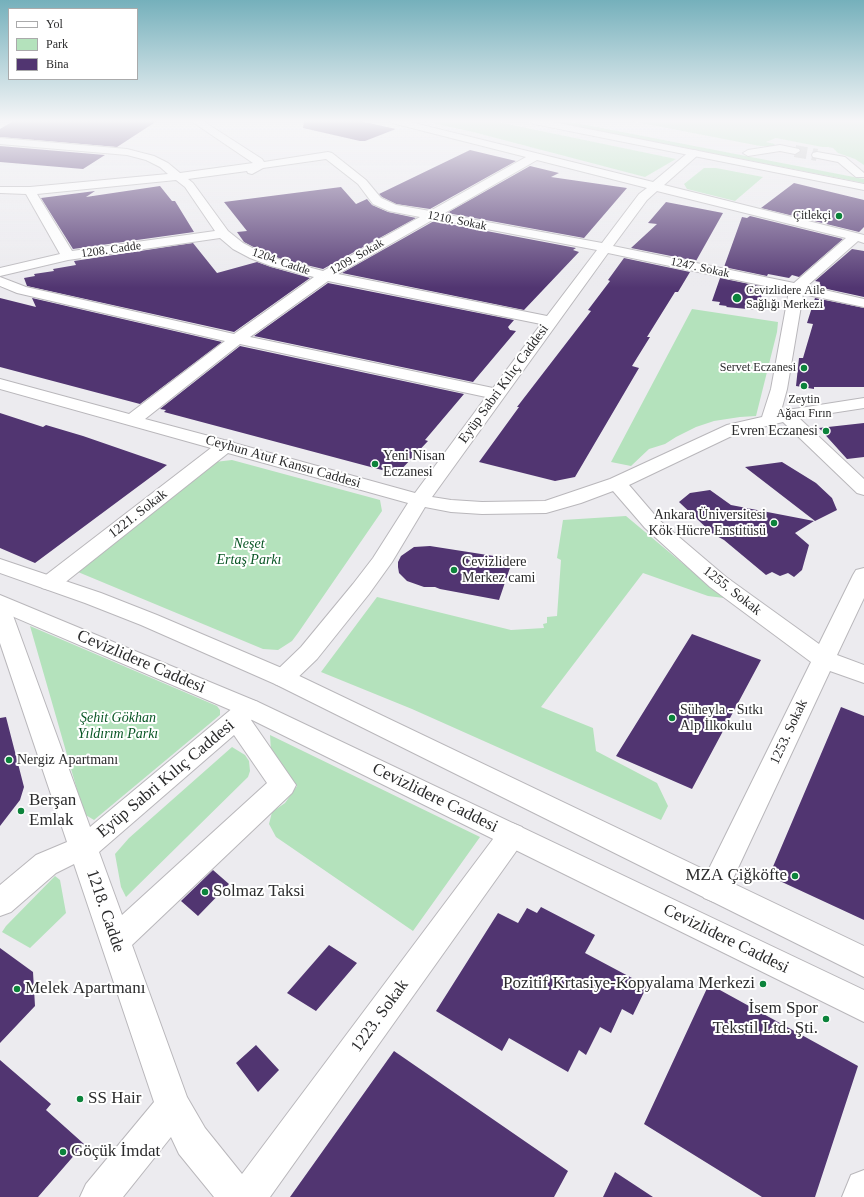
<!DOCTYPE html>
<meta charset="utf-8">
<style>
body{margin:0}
#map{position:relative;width:864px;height:1197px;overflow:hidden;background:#ecebef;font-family:Georgia,serif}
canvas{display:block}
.legend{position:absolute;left:8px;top:8px;width:130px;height:72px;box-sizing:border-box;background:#fff;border:1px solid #aaaaab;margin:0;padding:5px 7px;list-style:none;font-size:12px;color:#2b2b2c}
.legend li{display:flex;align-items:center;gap:8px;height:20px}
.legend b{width:20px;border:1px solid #aaaaab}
</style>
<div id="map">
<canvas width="864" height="1197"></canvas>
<ul class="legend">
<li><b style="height:5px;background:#fff"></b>Yol</li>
<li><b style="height:11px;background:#b4e2bc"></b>Park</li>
<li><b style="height:11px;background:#513571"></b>Bina</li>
</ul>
</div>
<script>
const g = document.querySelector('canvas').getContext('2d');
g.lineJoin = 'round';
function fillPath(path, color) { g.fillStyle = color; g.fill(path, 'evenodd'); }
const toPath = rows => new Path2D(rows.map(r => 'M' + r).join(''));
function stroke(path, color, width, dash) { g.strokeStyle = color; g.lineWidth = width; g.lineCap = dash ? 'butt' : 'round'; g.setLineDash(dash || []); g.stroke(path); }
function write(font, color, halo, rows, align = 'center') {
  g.font = font + ' Georgia,serif'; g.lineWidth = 4; g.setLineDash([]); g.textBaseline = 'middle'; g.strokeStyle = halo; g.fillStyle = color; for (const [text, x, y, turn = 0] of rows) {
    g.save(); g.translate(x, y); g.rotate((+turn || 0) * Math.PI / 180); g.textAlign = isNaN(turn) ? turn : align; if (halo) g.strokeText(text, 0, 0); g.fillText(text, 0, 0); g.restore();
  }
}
const green = toPath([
 [423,121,493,121,676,159,645,177,473,132],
 [548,121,566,121,864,179,864,183],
 [631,121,864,121,864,165,855,159,838,153,833,148,828,147,822,147,776,138,766,142,775,144,773,146,760,146],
 [704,168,716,168,763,177,735,201,687,189,684,184],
 [692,309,778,322,777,332,756,416,740,417,714,421,696,427,676,437,665,444,649,449,631,466,611,462],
 [232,460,380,500,382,511,298,633,292,641,278,650,263,649,78,572,215,462],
 [626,516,724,598,708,596,643,573,541,707,593,728,596,751,657,783,668,806,661,820,412,709,321,672,377,597,511,630,544,628,543,624,547,623,547,617,557,616,561,560,557,558,563,520],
 [30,626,217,706,220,710,220,715,94,820,84,814],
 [270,735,480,837,413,931,276,837,269,824,272,812,285,803,297,786,271,751],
 [232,747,245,755,249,761,250,771,248,777,126,897,121,887,115,854,129,838],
 [55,876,60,880,66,913,30,948,2,932,6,926]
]);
const building = toPath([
 [13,121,157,121,117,147,0,137,0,129],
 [304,121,360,121,396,129,365,141,360,141,303,128],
 [0,146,105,155,83,169,0,162],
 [470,150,516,161,430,209,396,204,382,197,379,194],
 [530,166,559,173,551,177,627,188,584,238,447,213],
 [794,183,864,200,864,227,859,232,761,208],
 [160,186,172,201,175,201,194,232,73,249,41,198,95,191,86,197],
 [341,187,356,204,367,199,372,205,388,212,416,218,323,269,281,259,261,251,244,242,237,232,247,231,224,202],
 [666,202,723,213,696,261,631,248,657,224,648,223],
 [750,216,843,239,799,277,792,275,789,278,768,274,767,276,724,267,742,217,747,218],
 [434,221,576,248,573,250,579,252,524,310,342,273],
 [193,243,217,273,257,262,271,267,310,278,234,332,27,286,24,278,35,276,34,274,54,271,53,269,76,265,74,261],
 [852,249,864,251,864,297,818,287,820,282,815,281],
 [624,258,690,272,678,292,675,292,647,337,650,337,632,366,639,368,575,477,555,481,479,462,519,407,517,407,591,311,588,310,610,281,608,280],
 [720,278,764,287,758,310,726,307,727,306,719,305,720,302,712,301],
 [328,283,514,320,508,327,510,330,516,331,473,382,254,336],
 [0,298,36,307,32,298,222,342,140,404,0,367],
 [815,298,864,308,864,387,814,387,814,389,796,386,799,358,803,358,813,324,807,323],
 [240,346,464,394,425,440,428,441,397,474,164,412,166,410,160,409],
 [0,413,43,427,46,425,83,436,167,465,35,563,0,548],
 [864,423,864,457,847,459,819,428],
 [782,462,816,483,832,498,837,510,815,521,745,467],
 [710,490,731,505,814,521,795,533,809,545,802,570,794,577,788,573,780,576,772,572,766,575,724,540,713,534,679,502,690,493],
 [430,546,513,559,499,600,440,589,435,587,424,587,407,581,399,573,398,567,398,562,401,556,414,547],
 [692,634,761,660,692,789,616,756],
 [841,707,864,716,864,920,769,876],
 [6,717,24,787,20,800,0,826,0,718],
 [213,870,229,884,198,916,181,901],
 [541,907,595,935,585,953,647,986,633,1015,622,1009,611,1033,600,1027,586,1055,579,1050,568,1072,509,1038,502,1051,436,1011,498,913,518,923,527,908,537,913],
 [329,945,357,963,316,1011,287,993],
 [0,948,33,972,35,1006,0,1043],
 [709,984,858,1066,815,1197,762,1197,644,1124],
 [256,1045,279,1070,258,1092,236,1063],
 [394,1051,568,1171,554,1197,290,1197],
 [0,1060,51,1104,46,1110,84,1144,38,1197,0,1197],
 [615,1172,653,1197,603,1197]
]);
const minorTunnel = toPath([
 [795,151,817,155]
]);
const minor = toPath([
 [191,121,203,121,262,159,264,162,328,152,332,153,366,180,381,198,396,205,430,211,526,157,392,123,390,121,406,121,653,182,690,151,694,150,698,151,699,153,698,155,664,185,864,235,864,243,858,241,807,286,864,299,864,307,803,294,787,389,781,411,864,398,864,408,799,418,864,479,864,495,857,493,783,422,738,433,629,485,659,520,726,577,819,644,853,575,856,570,864,568,864,598,837,655,864,665,864,683,830,671,724,898,714,902,704,898,699,889,811,662,710,587,645,528,613,491,581,503,546,513,482,514,451,512,425,507,392,562,369,594,317,659,291,684,283,687,275,684,271,678,275,672,301,647,353,584,373,558,408,503,228,453,58,588,50,590,42,588,39,583,42,578,211,448,0,389,0,379,129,414,225,341,17,293,0,286,0,277,26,287,234,334,314,277,271,266,250,258,233,249,220,238,68,260,0,276,0,268,60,254,26,194,0,193,0,187,30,187,168,174,160,167,146,160,127,155,0,144,0,138,127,149,154,156,168,163,180,173,253,163,191,121],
 [326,159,358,184,373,204,389,211,420,217,323,271,281,260,260,252,243,243,228,231,193,183,188,179,247,171,248,173,252,174,263,168,326,159],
 [537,160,647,188,639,194,602,243,443,214,537,160],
 [176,180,185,187,215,231,72,251,37,194,176,180],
 [657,191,846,238,794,283,613,246,647,200,657,191],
 [434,219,597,250,547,316,338,274,434,219],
 [608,253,789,291,771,389,762,417,727,425,610,479,545,501,482,502,451,500,432,497,608,253],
 [328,281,541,324,493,388,250,337,328,281],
 [240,344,486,397,415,493,234,443,232,441,224,440,145,419,240,344],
 [780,145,799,149,800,151,795,154,780,151,748,156,743,153,748,150,780,145],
 [817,152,845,157,864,173,864,177,856,177,838,162,813,157,812,155,813,153,817,152],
 [0,603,8,605,11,610,90,827,240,702,249,699,258,702,261,708,258,714,251,720,296,785,292,793,132,945,187,1097,205,1128,242,1174,502,827,512,823,522,827,526,835,522,843,270,1197,214,1197,179,1154,171,1137,123,1197,80,1197,86,1184,154,1102,74,864,56,873,11,912,0,916,0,885,36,855,67,842,0,643,0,603],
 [234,735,267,783,122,915,99,852,234,735],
 [864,1170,864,1197,842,1197,851,1175,864,1170]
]);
const major = toPath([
 [0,559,101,593,157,615,291,672,864,946,864,977,275,684,141,625,85,603,0,573,0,559],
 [0,595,258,702,864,990,864,1022,240,714,0,611,0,595]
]);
const highway = toPath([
 [529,121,548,121,864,184,864,190,534,124,529,121]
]);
const markers = [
 [839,216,4,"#0c833b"],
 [737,298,5,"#0c833b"],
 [804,368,4,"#0c833b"],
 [804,386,4,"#0c833b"],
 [826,431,4,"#0c833b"],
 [375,464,4,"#0c833b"],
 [774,523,4,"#0c833b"],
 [454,570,4,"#0c833b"],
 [672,718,4,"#0c833b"],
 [9,760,4,"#0c833b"],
 [21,811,4,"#0c833b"],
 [795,876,4,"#0c833b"],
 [205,892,4,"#0c833b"],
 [763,984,4,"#0c833b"],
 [17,989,4,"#0c833b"],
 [826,1019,4,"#0c833b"],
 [80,1099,4,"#0c833b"],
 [63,1152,4,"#0c833b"]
];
const farPoinames = [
 ["Çitlekçi",831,216],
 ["Cevizlidere Aile",746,291,"left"],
 ["Sağlığı Merkezi",746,305,"left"],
 ["Servet Eczanesi",796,368],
 ["Zeytin",804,400,"center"],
 ["Ağacı Fırın",804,414,"center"]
];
const farStreetnames = [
 ["1210. Sokak",457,221,11],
 ["1208. Cadde",111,250,-8],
 ["1209. Sokak",357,257,-30],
 ["1204. Cadde",281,262,19],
 ["1247. Sokak",700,268,12]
];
const streetNames = [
 ["Eyüp Sabri Kılıç Caddesi",504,384,-54],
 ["Ceyhun Atuf Kansu Caddesi",283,462,16],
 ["1221. Sokak",138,514,-38],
 ["1255. Sokak",732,591,38],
 ["1253. Sokak",789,732,-65]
];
const poiNames = [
 ["Evren Eczanesi",818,431,"right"],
 ["Yeni Nisan",383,456],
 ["Eczanesi",383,472],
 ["Ankara Üniversitesi",766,515,"right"],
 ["Kök Hücre Enstitüsü",766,531,"right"],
 ["Cevizlidere",462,562],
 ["Merkez cami",462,578],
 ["Süheyla - Sıtkı",680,710],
 ["Alp İlkokulu",680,726],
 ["Nergiz Apartmanı",17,760]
];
const parkNames = [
 ["Neşet",249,544],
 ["Ertaş Parkı",249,560],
 ["Şehit Gökhan",118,718],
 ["Yıldırım Parkı",118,734]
];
const nearStreetnames = [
 ["Cevizlidere Caddesi",141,662,23],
 ["Eyüp Sabri Kılıç Caddesi",166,779,-40],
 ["Cevizlidere Caddesi",435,798,26],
 ["1218. Cadde",105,911,71],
 ["Cevizlidere Caddesi",726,939,26],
 ["1223. Sokak",380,1016,-54]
];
const nearPoinames = [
 ["Berşan",29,801],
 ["Emlak",29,821],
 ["MZA Çiğköfte",787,876,"right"],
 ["Solmaz Taksi",213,892],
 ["Pozitif Krtasiye-Kopyalama Merkezi",755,984,"right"],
 ["Melek Apartmanı",25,989],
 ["İsem Spor",818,1009,"right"],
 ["Tekstil Ltd. Şti.",818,1029,"right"],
 ["SS Hair",88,1099],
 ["Göçük İmdat",71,1152]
];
fillPath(green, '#b4e2bc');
fillPath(building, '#513571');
stroke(minorTunnel, '#c5c5c8', 12, [12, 5.5]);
stroke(minor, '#b9b7bb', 2);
stroke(major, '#b9b7bb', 2);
stroke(highway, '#b9b7bb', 2);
fillPath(minor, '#fff');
fillPath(major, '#fff');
fillPath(highway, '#fff');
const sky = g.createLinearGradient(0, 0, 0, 288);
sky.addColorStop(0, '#75b0bb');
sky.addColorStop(0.42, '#f6f6f8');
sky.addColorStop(1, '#f6f6f800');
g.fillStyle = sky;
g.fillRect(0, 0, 864, 288);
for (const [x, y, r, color] of markers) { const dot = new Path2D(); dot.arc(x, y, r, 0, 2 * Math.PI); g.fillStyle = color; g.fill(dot); stroke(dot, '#fff', 1.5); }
write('12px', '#2b2b2c', '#fff', farPoinames, 'right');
write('12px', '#2b2b2c', '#fff', farStreetnames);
write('14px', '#2b2b2c', '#fff', streetNames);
write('14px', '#2b2b2c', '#fff', poiNames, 'left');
write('italic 14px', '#095625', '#fff', parkNames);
write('17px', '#2b2b2c', '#fff', nearStreetnames);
write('17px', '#2b2b2c', '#fff', nearPoinames, 'left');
</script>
